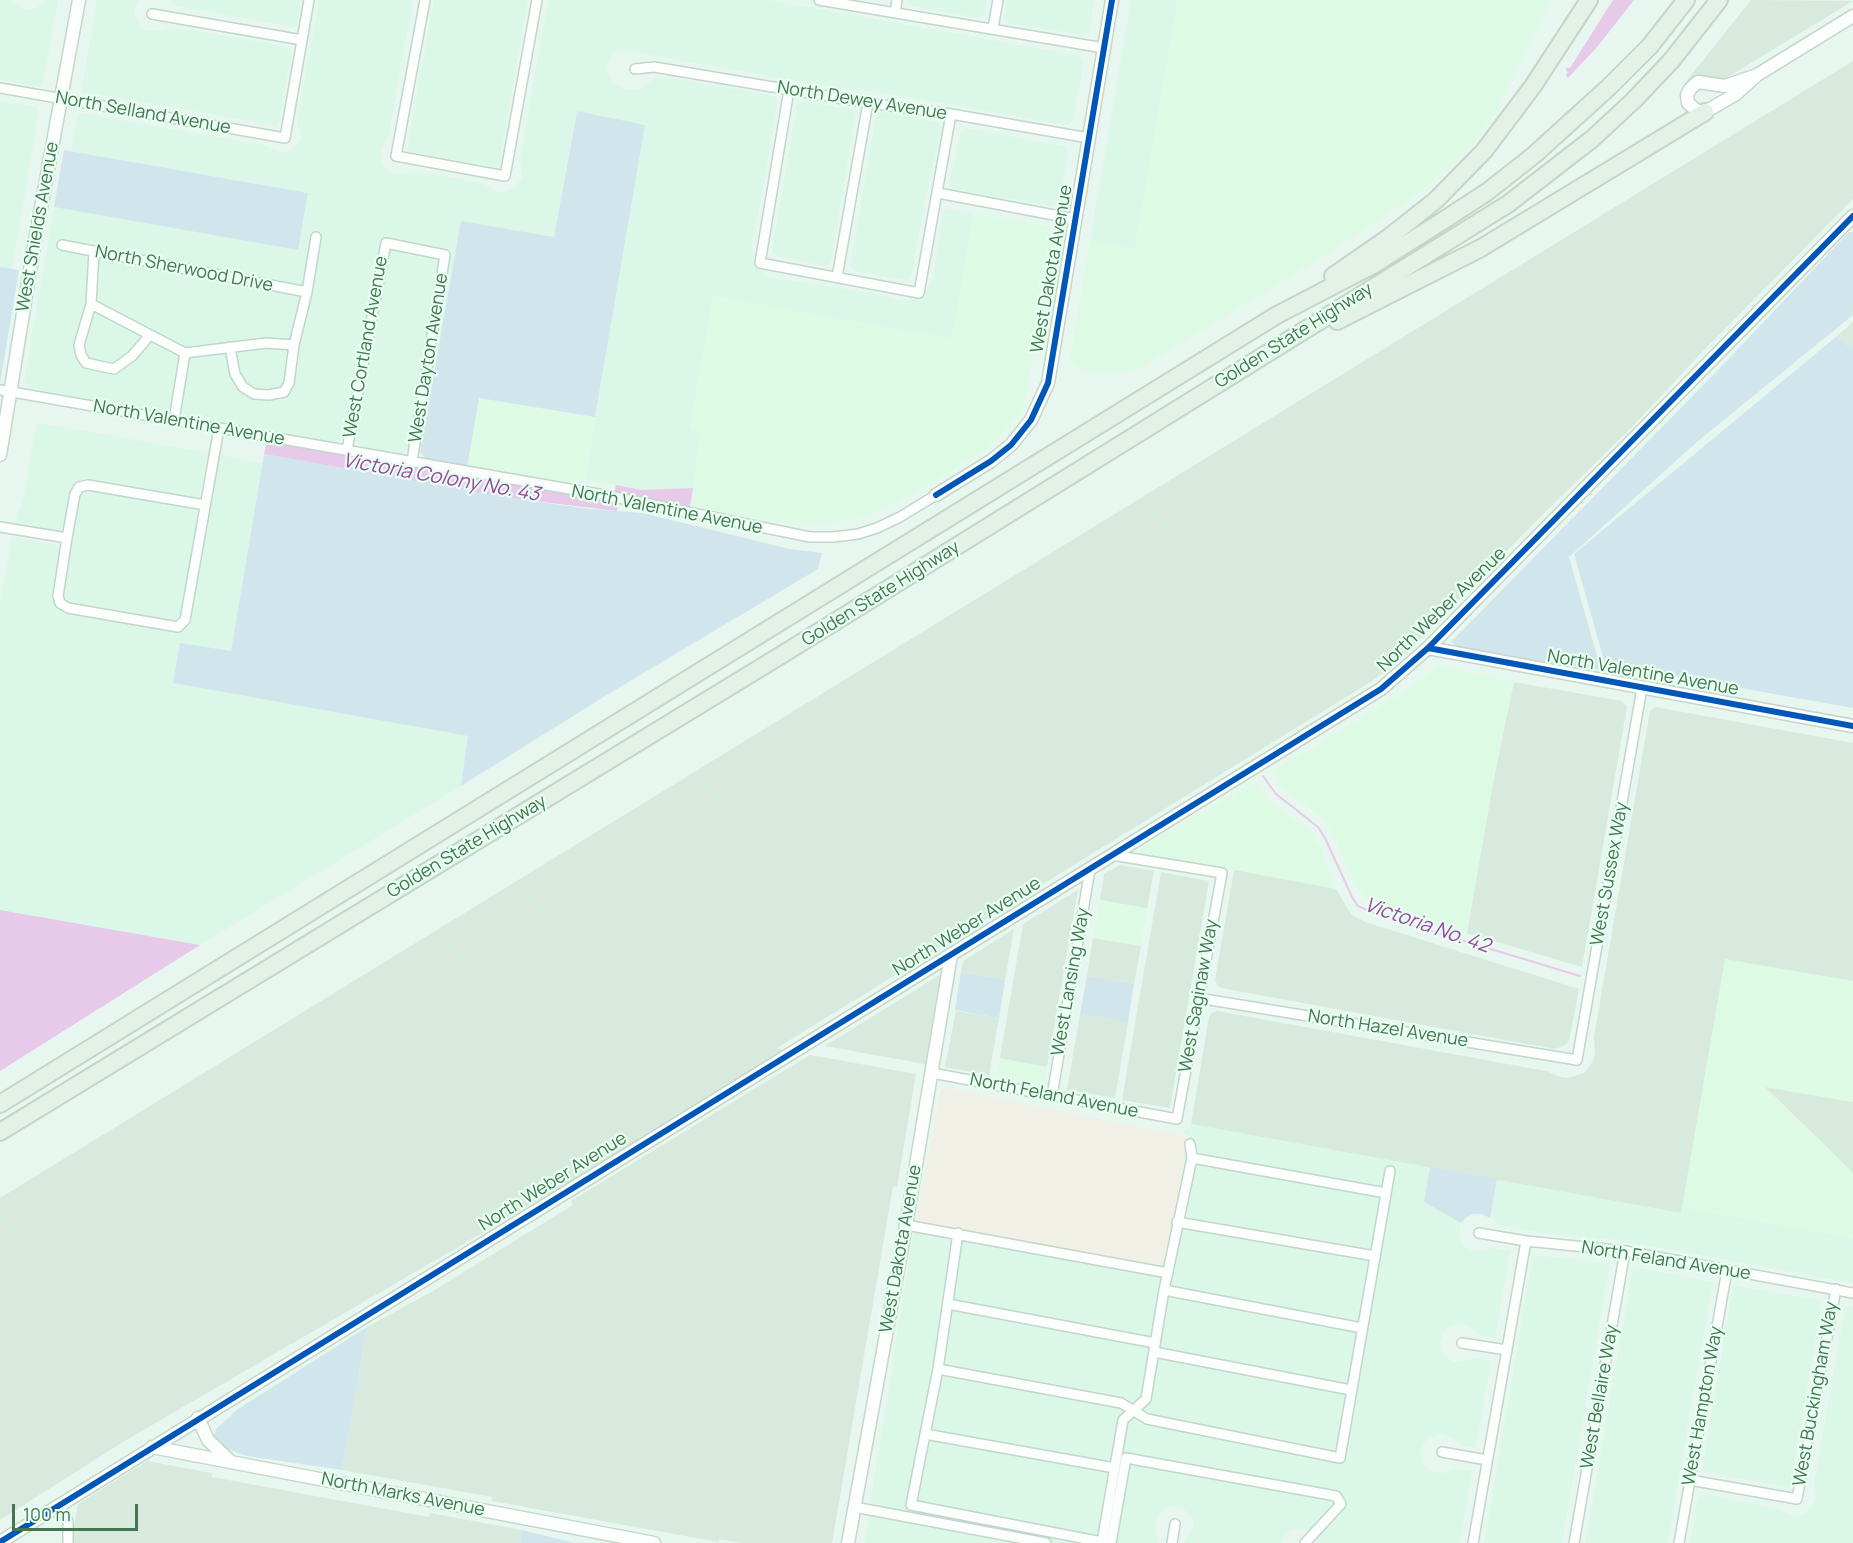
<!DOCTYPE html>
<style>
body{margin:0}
#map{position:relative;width:1853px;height:1543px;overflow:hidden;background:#e7f7ef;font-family:Manrope,sans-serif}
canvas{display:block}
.scale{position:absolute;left:12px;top:1504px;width:126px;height:27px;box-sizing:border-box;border:3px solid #477551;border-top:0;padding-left:8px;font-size:18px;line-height:21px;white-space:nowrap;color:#477551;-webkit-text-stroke:4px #e7fff3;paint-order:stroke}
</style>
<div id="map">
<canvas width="1853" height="1543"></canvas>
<div class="scale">100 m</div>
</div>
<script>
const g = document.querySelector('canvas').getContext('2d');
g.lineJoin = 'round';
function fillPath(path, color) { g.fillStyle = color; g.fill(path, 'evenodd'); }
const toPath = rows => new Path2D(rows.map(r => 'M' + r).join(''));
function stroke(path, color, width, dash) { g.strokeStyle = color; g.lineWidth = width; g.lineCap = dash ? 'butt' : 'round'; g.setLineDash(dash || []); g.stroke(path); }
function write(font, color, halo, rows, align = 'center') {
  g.font = font + ' Manrope,sans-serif'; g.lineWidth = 4.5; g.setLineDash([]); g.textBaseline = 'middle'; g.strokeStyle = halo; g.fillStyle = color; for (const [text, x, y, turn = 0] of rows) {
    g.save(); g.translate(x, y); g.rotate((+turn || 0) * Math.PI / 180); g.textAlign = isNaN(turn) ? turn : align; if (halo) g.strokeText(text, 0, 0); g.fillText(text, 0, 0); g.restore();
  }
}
const residential = toPath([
 [0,0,11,0,21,8,28,10,37,8,45,0,58,0,43,84,40,87,0,80],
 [97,0,139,0,134,9,135,16,140,26,147,31,158,31,172,27,290,47,292,51,279,122,275,125,84,92,82,88],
 [168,0,301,0,297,25,294,27,177,6],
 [319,0,413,0,389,134,381,150,382,163,387,170,395,174,416,171,481,183,501,193,514,189,522,178,520,159,548,0,769,0,1080,56,1084,61,1073,120,1067,125,884,93,829,87,629,51,614,53,606,69,612,82,628,90,640,89,653,79,664,77,774,96,778,102,756,227,751,247,754,262,758,269,770,277,882,295,898,300,913,299,926,292,933,278,942,213,948,209,974,213,952,339,713,297,690,429,701,431,693,488,641,490,585,480,644,125,576,111,554,237,461,221,420,452,407,450,400,455,364,448,357,441,343,439,332,442,188,417,183,411,171,408,164,413,28,388,24,380,54,207,298,250,308,193,71,151,77,115,80,113,263,145,282,153,294,148,301,139,297,122],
 [434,0,528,0,499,164,495,167,410,152,407,148],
 [907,0,987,0,985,14,979,18,911,6],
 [1007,0,1094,0,1089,32,1083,35,1008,23,1004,17],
 [1131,0,1178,0,1135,249,1090,241],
 [0,101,36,107,39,112,12,269,0,267],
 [802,102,852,109,856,114,831,262,826,266,779,257,772,251,797,105],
 [881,112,938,122,942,127,925,200,912,273,910,278,905,280,854,271,850,265,876,116],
 [966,128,1063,146,1068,152,1060,202,1053,206,953,189,949,183,961,132],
 [40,423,208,453,200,494,194,498,85,479,77,482,71,488,64,526,61,531,56,532,15,525,17,513,23,501,36,425],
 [219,455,263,463,231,651,173,683,469,736,461,786,200,945,0,910,0,602,12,537,53,544,59,548,52,597,55,605,63,612,173,632,182,630,188,624,191,617],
 [88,489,193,508,198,511,195,539,181,616,179,620,174,622,64,601,62,596,80,494,83,490],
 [1191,1124,1430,1167,1424,1202,1461,1223,1459,1237,1465,1247,1476,1252,1494,1248,1510,1251,1495,1338,1477,1334,1467,1326,1459,1324,1448,1327,1440,1340,1441,1351,1446,1357,1453,1362,1461,1362,1476,1358,1491,1361,1476,1448,1464,1446,1448,1436,1440,1434,1429,1438,1424,1443,1421,1450,1422,1462,1427,1468,1434,1472,1443,1473,1456,1469,1472,1471,1460,1543,1318,1543,1312,1533,1302,1529,1290,1531,1284,1536,1281,1543,1184,1543,1194,1528,1193,1519,1183,1508,1173,1506,1163,1509,1157,1517,1155,1528,1159,1543,864,1543,915,1222,1165,1266,1188,1137,1183,1131,1189,1128],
 [1497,1179,1681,1213,1682,1207,1853,1238,1853,1283,1610,1239,1555,1235,1502,1226,1490,1218],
 [1533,1255,1610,1263,1562,1543,1484,1543],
 [1633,1267,1713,1282,1688,1424,1668,1543,1585,1543],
 [1733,1285,1822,1301,1790,1488,1702,1471],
 [1845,1306,1853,1307,1853,1543,1690,1543,1698,1498,1705,1494,1779,1509,1793,1516,1805,1514,1813,1506,1816,1498,1814,1484]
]);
const commercial = toPath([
 [1178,0,1551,0,1493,118,1461,155,1413,198,1310,265,1139,369,1110,372,1084,371,1070,360,1090,241,1135,248],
 [974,213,1050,227,1054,234,1024,407,1020,414,1000,437,985,450,945,475,897,503,865,517,830,523,793,525,690,506,701,432,690,429,713,296,952,339],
 [478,398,595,417,585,480,575,479,572,485,467,467],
 [1439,665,1514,682,1494,778,1467,933,1386,908,1366,899,1355,884,1334,836,1324,820,1281,786,1273,771,1404,692],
 [1255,782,1263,795,1278,808,1307,828,1320,846,1336,889,1141,854,1139,849],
 [1100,900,1147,908,1141,946,1093,938],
 [1725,958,1853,981,1853,1102,1766,1087,1853,1173,1853,1238,1682,1207],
 [1000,1058,1047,1067,1044,1086,997,1077]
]);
const industrial = toPath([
 [1751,0,1853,1,1728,77,1723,79,1697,75,1684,84],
 [1853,61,1853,199,1702,352,1631,428,1537,520,1397,663,1372,681,777,1048,793,1052,123,1442,0,1520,0,1198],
 [1853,322,1853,351,1837,336],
 [1514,682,1622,701,1627,707,1582,967,1467,933,1494,778],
 [1656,707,1853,743,1853,981,1725,959,1681,1213,1191,1124,1209,1017,1212,1013,1217,1011,1546,1071,1560,1077,1568,1078,1584,1073,1593,1061,1595,1053,1594,1037,1650,711],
 [1120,865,1154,871,1147,908,1100,900,1104,874],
 [1234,870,1336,889,1351,914,1365,922,1579,989,1569,1041,1565,1045,1555,1049,1221,988,1218,986,1215,980],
 [1161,872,1209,881,1170,1108,1122,1100],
 [1078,890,1047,1067,1000,1058,1023,924],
 [1014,929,1005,980,961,972,963,961],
 [1093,938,1141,946,1134,984,1087,976],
 [946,971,930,1065,825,1046],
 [956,1011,999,1018,989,1075,945,1067],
 [1080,1014,1128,1022,1115,1098,1067,1090],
 [810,1055,916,1074,897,1187,893,1186,832,1543,743,1543,719,1539,718,1542,492,1501,492,1497,342,1470,367,1327,433,1291,573,1205,571,1201],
 [1765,1087,1853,1102,1853,1173,1827,1147],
 [147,1461,212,1473,212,1477,337,1500,429,1517,430,1513,522,1530,520,1543,71,1543,78,1504]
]);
const education = toPath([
 [941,1087,1188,1137,1165,1266,915,1222]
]);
const green = toPath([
 [577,111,645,125,595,417,479,398,467,467,428,460,420,452,461,221,554,237],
 [64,150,308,193,298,250,54,207],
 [1849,232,1853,232,1853,315,1698,441,1569,557,1601,670,1461,649,1451,642,1723,365],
 [0,267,19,270,0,384],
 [1837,336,1853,351,1853,708,1605,664,1574,554],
 [264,454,510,498,591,509,642,513,790,549,822,553,818,569,610,693,461,786,468,736,173,683,180,643,231,651],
 [961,972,1005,980,999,1018,955,1010],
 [1087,976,1134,984,1128,1022,1080,1014],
 [1430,1167,1497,1179,1490,1218,1482,1214,1474,1214,1467,1217,1461,1223,1424,1202],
 [367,1327,342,1470,247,1456,222,1447,213,1438,216,1429,238,1409],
 [522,1530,575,1543,520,1543]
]);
const water = toPath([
 [1613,0,1634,0,1598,46,1568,78,1566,76,1568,72,1566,71,1566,68,1570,68],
 [267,441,619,502,617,511,510,498,264,454],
 [616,485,641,490,693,488,690,506,614,494],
 [0,910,200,945,0,1071]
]);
const stream = toPath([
 [1263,776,1276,794,1318,827,1325,838,1353,899,1358,906,1378,915,1580,976]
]);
const street = toPath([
 [425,0,396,156,505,176,537,0],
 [819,0,1104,48],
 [895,13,897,0],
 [152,14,302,40],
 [993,28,998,0],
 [635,69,654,67,868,103,951,114,1089,138],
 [0,88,285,138,309,0],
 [789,90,760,263,919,293,951,114],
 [938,193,1075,219],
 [62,245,307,292],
 [94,252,91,304,79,345,81,355,86,363,114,369,132,356,150,335],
 [837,277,868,103],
 [91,304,185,353,266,343,294,345],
 [230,347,235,374,243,387,254,394,269,395,284,392,289,383,294,345,307,292,316,237],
 [0,390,604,495,810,537,833,537,858,534,877,528,900,517,936,495],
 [174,420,185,353],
 [347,450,386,243,445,255,412,461],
 [205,505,88,485,79,487,75,494,67,538,58,596,60,603,68,608,178,627,185,620,219,428],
 [0,527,67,538],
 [1198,998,1577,1060,1642,688],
 [932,1073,1177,1119,1222,873,1112,855],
 [1052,1096,1090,869],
 [1192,1158,1386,1193],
 [1177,1222,1375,1256],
 [906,1225,1168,1273],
 [958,1233,938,1369,911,1505,1102,1542,1123,1420,1146,1399,1164,1290,1192,1158,1190,1144],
 [1479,1233,1526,1241,1625,1251,1853,1293],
 [1164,1290,1362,1328],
 [948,1304,1155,1343],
 [1462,1343,1507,1350],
 [1154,1352,1351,1390],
 [938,1369,1121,1403,1147,1419,1340,1458,1390,1171],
 [925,1434,1115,1468],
 [1442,1452,1487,1460],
 [1690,1480,1797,1499,1836,1289],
 [59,1505,68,1521,68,1543],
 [854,1507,1046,1543],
 [1111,1543,1126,1458,1336,1496,1341,1504,1305,1543],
 [1172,1543,1175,1524],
 [1473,1543,1526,1241],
 [1574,1543,1625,1251],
 [1679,1543,1727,1270]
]);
const secondary = toPath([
 [1757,75,1725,86,1698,82,1690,89,1687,95,1688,103,1696,110,1705,112,1736,94,1757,75,1853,16],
 [0,455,34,246,79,0],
 [936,495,991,461,1011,445,1031,420,1048,383,1112,0],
 [1428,648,1853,726],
 [198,1418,208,1440,230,1461],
 [152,1447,654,1543],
 [0,1542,1381,689,1428,648,1853,216],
 [848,1543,906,1225,951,955]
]);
const highway = toPath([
 [1333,276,1388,238,1436,200,1484,151,1533,86,1589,0],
 [1337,321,1481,248,1705,112],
 [0,1104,1277,315,1373,265,1444,220,1487,192,1534,155,1609,87,1650,46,1686,0],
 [0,1132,783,654,1508,204,1592,139,1634,100,1671,61,1719,0]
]);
const rail = toPath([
 [0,1230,1853,92]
]);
const cycleway = toPath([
 [936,495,991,461,1011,445,1031,420,1048,383,1112,0],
 [1428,648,1853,726],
 [0,1542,1381,689,1428,648,1853,216]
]);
const streetNames = [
 ["North Dewey Avenue",862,101,9],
 ["North Selland Avenue",143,113,10],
 ["West Shields Avenue",38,227,-80],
 ["North Sherwood Drive",184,269,11],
 ["West Dakota Avenue",1052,269,-80],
 ["Golden State Highway",1294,336,-32],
 ["West Cortland Avenue",366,347,-80],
 ["West Dayton Avenue",429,358,-81],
 ["North Valentine Avenue",189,423,10],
 ["North Valentine Avenue",667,510,11],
 ["Golden State Highway",881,594,-32],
 ["North Weber Avenue",1442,610,-44],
 ["North Valentine Avenue",1643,673,10],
 ["Golden State Highway",467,847,-31],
 ["West Sussex Way",1610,874,-80],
 ["North Weber Avenue",967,927,-32],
 ["West Lansing Way",1071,982,-80],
 ["West Saginaw Way",1199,996,-80],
 ["North Hazel Avenue",1388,1029,9],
 ["North Feland Avenue",1054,1096,11],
 ["North Weber Avenue",553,1182,-32],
 ["West Dakota Avenue",901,1249,-80],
 ["North Feland Avenue",1666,1261,9],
 ["West Buckingham Way",1816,1394,-80],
 ["West Bellaire Way",1600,1397,-80],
 ["West Hampton Way",1703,1406,-80],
 ["North Marks Avenue",403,1495,11]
];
const waterNames = [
 ["Victoria Colony No. 43",441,478,10],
 ["Victoria No. 42",1427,926,19]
];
fillPath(residential, '#dbf7e8');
fillPath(commercial, '#ddfbe4');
fillPath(industrial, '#d8e9de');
fillPath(education, '#f1f0e6');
fillPath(green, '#d1e5ed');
fillPath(water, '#e7c9e9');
stroke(stream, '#e7c9e9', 2);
stroke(street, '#c2d6c9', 12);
stroke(secondary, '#c4d7ca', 15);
stroke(highway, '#c4d5c9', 20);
stroke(street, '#fbfefd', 9);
stroke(secondary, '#fbfefd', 12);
stroke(highway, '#e3f1e6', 16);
stroke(rail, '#e4e3e1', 2, [9, 6]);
stroke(cycleway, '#0057b8', 6);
write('18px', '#477551', '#e7fff3', streetNames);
write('italic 20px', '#9e489b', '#e7fff3', waterNames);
</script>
